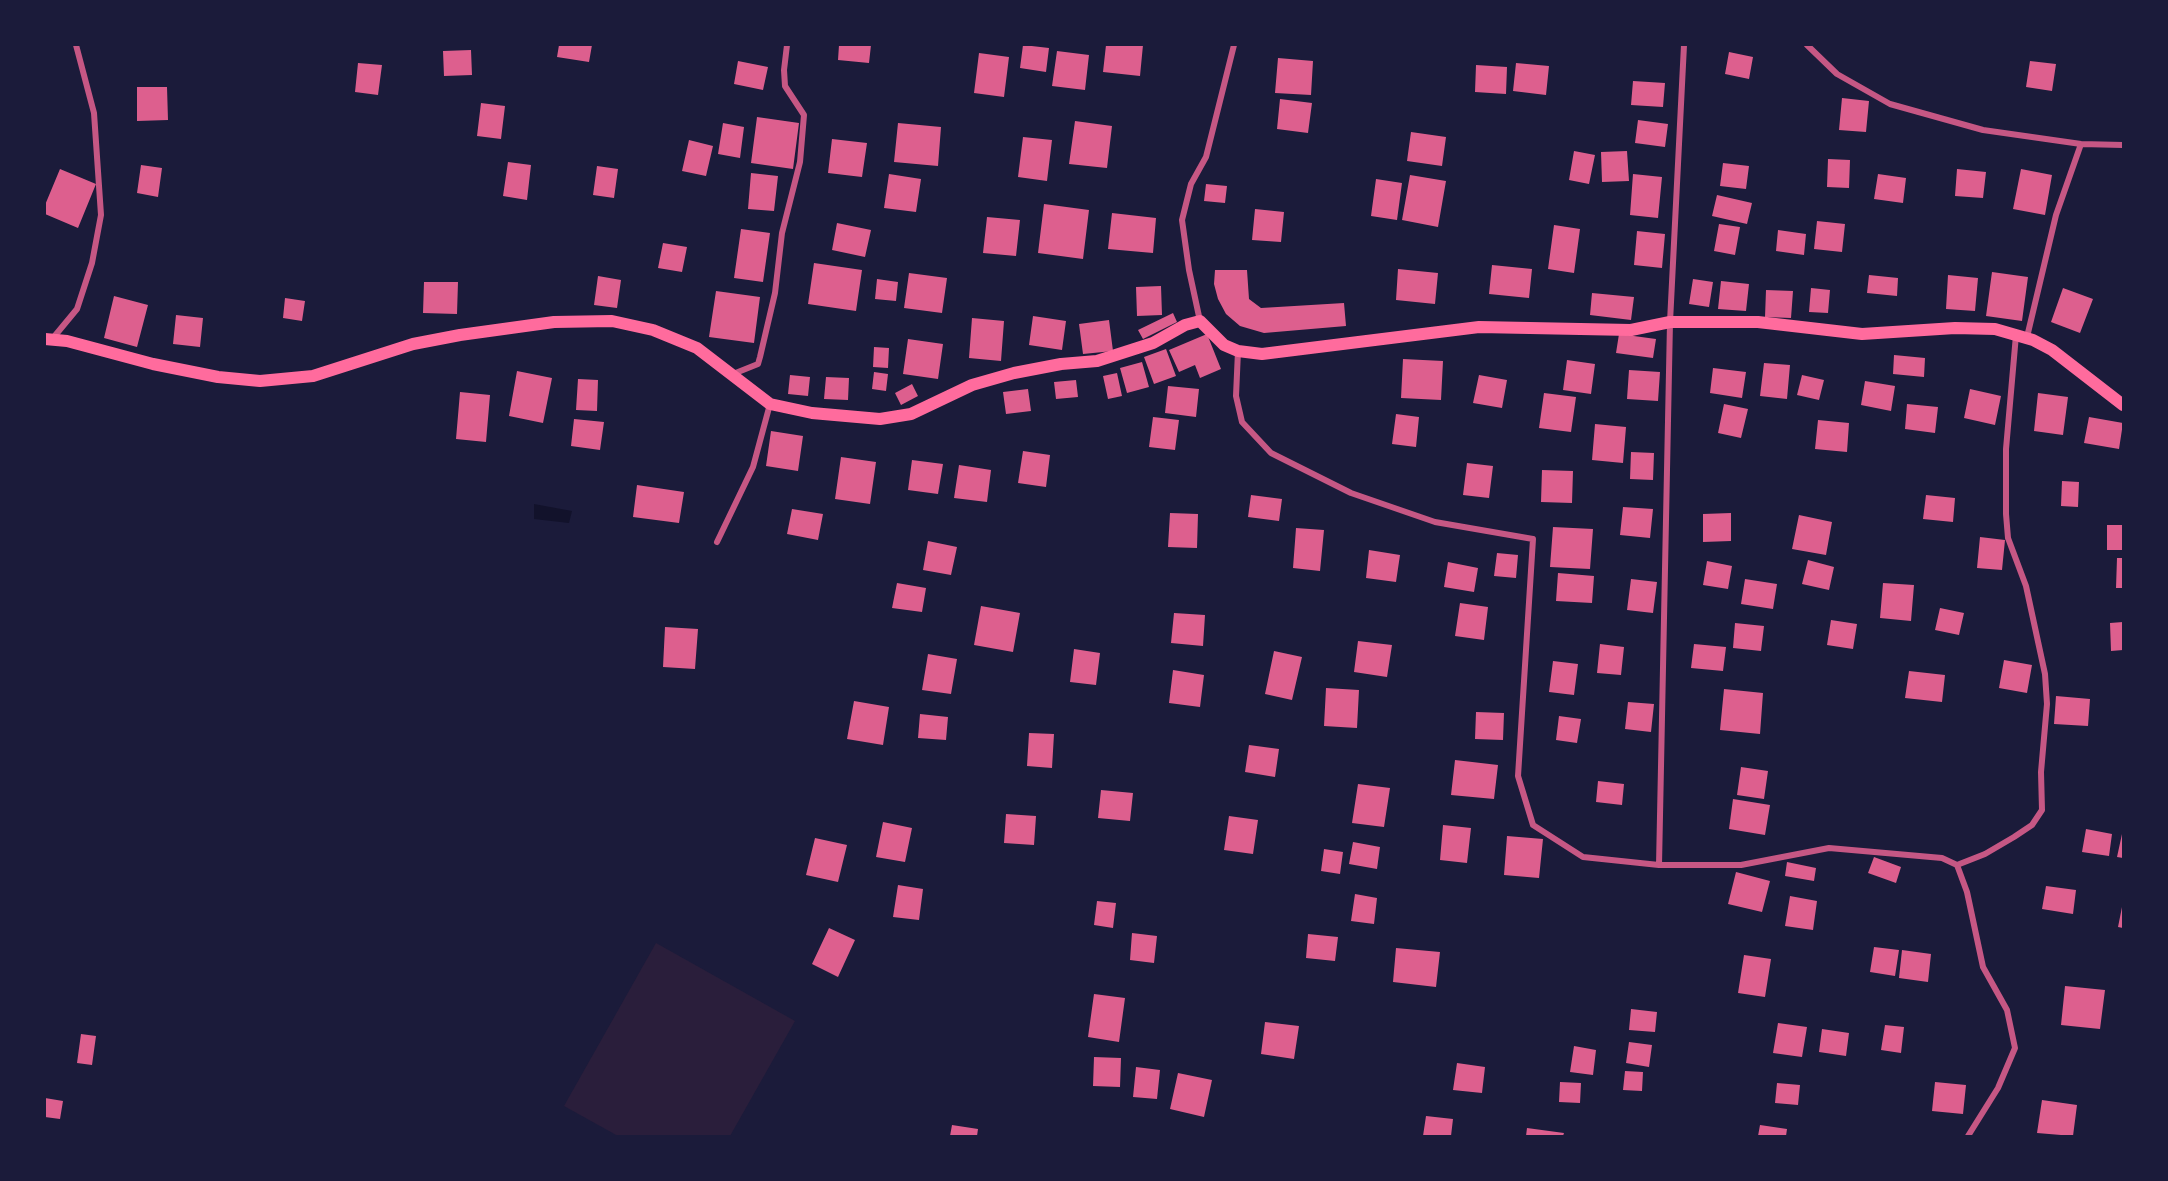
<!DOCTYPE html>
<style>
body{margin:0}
#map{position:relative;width:2168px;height:1181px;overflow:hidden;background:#1b1b3a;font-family:"Exo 2",sans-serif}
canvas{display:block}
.frame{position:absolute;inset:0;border:46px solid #1b1b3a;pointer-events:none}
</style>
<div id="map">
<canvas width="2168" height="1181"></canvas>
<div class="frame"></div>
</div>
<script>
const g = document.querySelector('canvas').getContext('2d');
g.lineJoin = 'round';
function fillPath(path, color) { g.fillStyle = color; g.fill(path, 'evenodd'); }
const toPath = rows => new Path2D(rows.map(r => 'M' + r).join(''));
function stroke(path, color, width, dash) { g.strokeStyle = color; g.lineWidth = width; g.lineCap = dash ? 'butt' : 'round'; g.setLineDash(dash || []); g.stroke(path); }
const green = toPath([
 [656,943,795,1021,730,1136,618,1136,564,1106]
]);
const water = toPath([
 [534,504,572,511,569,523,534,519]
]);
const building = toPath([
 [559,45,592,45,589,62,557,57],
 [839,45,871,45,869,63,838,60],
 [1023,45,1049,48,1046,72,1020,68],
 [1106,45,1143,45,1140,76,1103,72],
 [471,50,472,75,444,76,443,51],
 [1057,51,1089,55,1085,90,1052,86],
 [1729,52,1753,57,1749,79,1725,74],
 [979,53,1009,57,1004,97,974,93],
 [1278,58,1313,61,1311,95,1275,93],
 [738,61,768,67,763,90,734,84],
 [2030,61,2056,64,2052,91,2026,87],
 [358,63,382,65,378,95,355,92],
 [1516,63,1549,66,1546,95,1513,91],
 [1476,65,1507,67,1506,94,1475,92],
 [1633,81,1665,83,1663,107,1631,105],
 [137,87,167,87,168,120,137,121],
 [1842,98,1869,101,1866,132,1839,130],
 [1280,99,1312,103,1308,133,1277,129],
 [481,103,505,106,501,139,477,136],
 [757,117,799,123,793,169,751,163],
 [1638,120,1668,124,1665,147,1635,143],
 [1075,121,1112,126,1107,168,1069,164],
 [723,123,744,127,740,158,718,154],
 [898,123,941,127,938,166,894,162],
 [1411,132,1446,137,1442,166,1407,161],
 [1023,137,1052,140,1047,181,1018,177],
 [832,139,867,143,862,177,828,173],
 [689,140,713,146,706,176,682,171],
 [1574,151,1595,155,1589,184,1569,180],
 [1627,151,1629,181,1602,182,1601,152],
 [1828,159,1850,160,1849,188,1827,187],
 [508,162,531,165,527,200,503,196],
 [1723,163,1749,166,1746,189,1720,186],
 [141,165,162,168,158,197,137,193],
 [597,166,618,169,614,198,593,195],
 [60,169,96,184,78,228,45,214,45,205],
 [1957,169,1986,172,1983,198,1955,196],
 [2021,169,2052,175,2045,215,2013,209],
 [751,173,778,176,774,211,748,209],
 [889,174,921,179,916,212,884,208],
 [1633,174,1662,177,1658,218,1630,215],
 [1878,174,1906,178,1903,203,1874,199],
 [1410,175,1446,181,1438,227,1402,220],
 [1376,179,1402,183,1397,220,1371,216],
 [1206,184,1227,186,1225,203,1204,201],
 [1717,195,1752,203,1747,224,1712,216],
 [1044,204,1089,210,1083,259,1038,253],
 [1255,209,1284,212,1281,242,1252,240],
 [1112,213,1156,218,1153,253,1108,249],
 [987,217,1020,220,1016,256,983,253],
 [1817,221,1845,224,1842,252,1814,249],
 [837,223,871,230,865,257,832,250],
 [1719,224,1740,227,1735,255,1714,251],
 [1554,225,1580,229,1574,273,1548,269],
 [741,229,770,233,763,282,734,278],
 [1778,230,1806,234,1804,255,1776,251],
 [1637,231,1665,234,1662,268,1634,265],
 [663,243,687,247,682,272,658,268],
 [814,263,862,270,856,311,808,304],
 [1492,265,1532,269,1529,298,1489,294],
 [1398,269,1438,273,1435,304,1396,300],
 [1215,270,1247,270,1249,299,1261,308,1344,303,1346,326,1264,333,1240,326,1226,314,1218,299,1214,284],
 [1992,272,2028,277,2022,321,1986,316],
 [909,273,947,278,942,313,904,308],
 [1869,275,1898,278,1897,296,1867,293],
 [1948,275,1978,278,1975,311,1946,309],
 [598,276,621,280,617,308,594,305],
 [877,279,898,282,896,301,875,299],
 [1693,279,1713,282,1709,307,1689,304],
 [1721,281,1749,284,1746,311,1718,309],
 [424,282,458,282,457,314,423,313],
 [1161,286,1162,315,1137,316,1136,287],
 [1811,288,1830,290,1828,313,1809,312],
 [2063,288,2093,299,2080,333,2051,322],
 [1766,290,1793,291,1791,318,1765,317],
 [716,291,760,297,754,343,709,337],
 [1592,293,1634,297,1631,320,1590,315],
 [114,296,148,305,137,347,104,338],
 [285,298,305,301,302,321,283,318],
 [1173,313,1177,322,1143,339,1138,330],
 [176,315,203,318,200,347,173,344],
 [1033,316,1066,321,1062,350,1029,345],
 [972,318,1004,321,1001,361,969,358],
 [1109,320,1113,351,1083,354,1079,324],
 [1207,334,1221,369,1200,378,1195,365,1179,372,1169,350],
 [1619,334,1656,339,1653,358,1616,353],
 [908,339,943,344,938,379,903,374],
 [874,347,889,348,888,368,873,367],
 [1166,349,1176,376,1154,384,1144,357],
 [1894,355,1925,358,1924,377,1893,374],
 [1403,359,1443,361,1441,400,1401,398],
 [1567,360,1595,364,1591,394,1563,390],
 [1142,362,1149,387,1127,393,1120,368],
 [1764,363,1790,365,1787,399,1760,396],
 [1713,368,1746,372,1742,398,1710,393],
 [1629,370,1660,372,1658,401,1627,399],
 [517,371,552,378,543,423,509,416],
 [874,372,888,374,886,391,872,389],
 [1117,373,1122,396,1108,399,1103,376],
 [790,375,810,377,808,396,788,394],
 [1479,375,1507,380,1502,408,1473,403],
 [1802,375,1824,380,1819,400,1797,395],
 [826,377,849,378,848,400,824,399],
 [578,379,598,380,597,411,576,410],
 [1076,380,1078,397,1056,399,1054,382],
 [1865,381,1895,386,1891,411,1861,405],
 [912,384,918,396,901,405,895,393],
 [1168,386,1199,389,1196,417,1165,413],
 [1028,389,1031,411,1006,414,1003,392],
 [1970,389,2001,396,1995,425,1964,418],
 [460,392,490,395,486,442,456,439],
 [1544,393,1576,397,1571,432,1539,428],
 [2038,393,2068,397,2063,435,2034,431],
 [1724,404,1748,409,1741,438,1718,433],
 [1907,404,1938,407,1935,433,1905,429],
 [1396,414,1419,417,1416,447,1392,444],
 [1153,417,1179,420,1175,450,1149,447],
 [2089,417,2123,423,2119,449,2084,443],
 [574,419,604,422,600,450,571,446],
 [1818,420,1849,423,1847,452,1815,449],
 [1595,424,1626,427,1623,463,1592,460],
 [771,431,803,436,798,471,766,466],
 [1023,451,1050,455,1046,487,1018,483],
 [1631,452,1654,453,1653,480,1630,479],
 [841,457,876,462,870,504,835,499],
 [912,460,943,464,938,494,908,490],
 [1467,463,1493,466,1489,498,1463,495],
 [959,465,991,470,987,502,954,498],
 [1542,470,1573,471,1572,503,1541,502],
 [2062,481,2079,482,2078,507,2061,506],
 [637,485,684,492,679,523,633,517],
 [1251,495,1282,499,1279,521,1248,517],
 [1926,495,1955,498,1953,522,1923,519],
 [1623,507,1653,509,1650,538,1620,535],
 [792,509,823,514,818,540,787,534],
 [1170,513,1198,514,1197,548,1168,547],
 [1731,513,1731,541,1703,542,1703,514],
 [1799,515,1832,522,1826,555,1792,549],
 [2107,525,2123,525,2123,550,2107,550],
 [1553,527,1593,529,1590,569,1550,567],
 [1296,528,1324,530,1320,571,1293,568],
 [1980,537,2005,540,2002,570,1977,568],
 [928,541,957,547,951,575,923,570],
 [1369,550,1400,555,1396,582,1366,578],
 [1497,553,1518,555,1516,578,1494,576],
 [2117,558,2123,558,2123,588,2116,588],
 [1808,560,1834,567,1829,590,1802,584],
 [1707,561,1732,566,1728,589,1703,585],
 [1448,562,1478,568,1474,592,1444,587],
 [1558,573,1594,576,1592,603,1556,601],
 [1631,579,1657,582,1653,613,1627,610],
 [1745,579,1777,584,1773,609,1741,604],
 [897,583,926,588,922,612,892,608],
 [1883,583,1914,585,1911,621,1880,618],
 [1460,603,1488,607,1484,640,1455,636],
 [981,606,1020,613,1013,652,974,645],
 [1940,608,1964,613,1959,635,1935,630],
 [1174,613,1205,615,1203,646,1171,643],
 [1831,620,1857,624,1853,649,1827,645],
 [2123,622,2123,650,2111,651,2110,623],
 [1735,623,1764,626,1761,651,1733,648],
 [665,627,698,629,695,669,663,667],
 [1358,641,1392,645,1387,677,1354,672],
 [1600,644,1624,647,1621,675,1597,673],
 [1694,644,1726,647,1723,671,1691,668],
 [1074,649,1100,653,1096,685,1070,682],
 [1274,651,1302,657,1292,700,1265,694],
 [928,654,957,659,951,694,922,690],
 [2004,660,2032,665,2027,693,1999,688],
 [1553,661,1578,664,1574,695,1549,692],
 [1173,670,1204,675,1200,707,1169,703],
 [1909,671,1945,675,1942,702,1905,698],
 [1326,688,1359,690,1357,728,1324,726],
 [1724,689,1763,693,1760,734,1720,730],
 [2056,696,2090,699,2088,726,2054,724],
 [854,701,889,707,883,745,847,739],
 [1628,702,1654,704,1651,732,1625,729],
 [1476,712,1504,713,1503,740,1475,739],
 [920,714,948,717,946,740,918,738],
 [1559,716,1581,719,1577,743,1556,740],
 [1029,733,1054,734,1052,768,1027,766],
 [1249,745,1279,749,1275,777,1245,772],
 [1455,760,1498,765,1494,799,1451,795],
 [1741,767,1768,771,1764,799,1737,795],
 [1598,781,1624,784,1622,805,1596,802],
 [1358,784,1390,788,1384,827,1352,823],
 [1101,790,1133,793,1130,821,1098,818],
 [1733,799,1770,805,1765,835,1729,829],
 [1006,814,1036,816,1034,845,1004,843],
 [1229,816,1258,820,1253,854,1224,850],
 [883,822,912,828,905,862,876,857],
 [1443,825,1471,828,1467,863,1440,860],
 [2086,829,2112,834,2109,856,2082,852],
 [2122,834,2123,834,2123,858,2117,857],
 [1507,836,1543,839,1539,878,1504,875],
 [815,838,847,845,838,882,806,875],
 [1353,842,1380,847,1377,869,1349,864],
 [1324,849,1343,852,1340,874,1321,871],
 [1874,857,1901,867,1896,883,1868,873],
 [1787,862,1816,868,1814,881,1785,876],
 [1736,872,1770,881,1762,912,1728,904],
 [898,885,923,889,919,920,893,917],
 [2046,886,2076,890,2073,914,2042,909],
 [1355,894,1377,898,1374,924,1351,921],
 [1790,896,1817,901,1813,930,1785,926],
 [1097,901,1116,903,1113,928,1094,925],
 [2122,907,2123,907,2123,928,2118,927],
 [829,928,855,940,838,977,812,964],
 [1132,933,1157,936,1154,963,1130,960],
 [1308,934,1338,937,1335,961,1306,958],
 [1874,947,1899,950,1895,976,1870,972],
 [1396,948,1440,952,1436,987,1393,982],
 [1902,950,1931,954,1928,982,1899,978],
 [1744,955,1771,959,1765,997,1738,993],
 [2065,986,2105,990,2100,1029,2061,1025],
 [1094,994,1125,998,1119,1042,1088,1037],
 [1631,1009,1657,1012,1655,1032,1629,1030],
 [1265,1022,1299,1026,1294,1059,1261,1054],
 [1778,1023,1807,1027,1802,1057,1773,1053],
 [1885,1025,1904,1027,1901,1053,1881,1050],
 [1822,1029,1849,1033,1846,1056,1819,1052],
 [81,1034,96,1036,92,1065,77,1063],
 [1629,1042,1652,1045,1649,1067,1626,1063],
 [1574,1046,1596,1050,1593,1075,1570,1072],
 [1094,1057,1121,1058,1120,1087,1093,1086],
 [1457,1063,1485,1067,1482,1093,1453,1090],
 [1136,1067,1160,1070,1157,1099,1133,1097],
 [1625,1071,1643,1072,1642,1091,1623,1090],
 [1178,1073,1212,1080,1204,1117,1170,1109],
 [1560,1082,1581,1083,1580,1103,1559,1102],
 [1935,1082,1966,1085,1963,1114,1932,1111],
 [1777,1083,1800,1085,1798,1105,1775,1103],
 [45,1098,63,1101,60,1119,45,1117],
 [2042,1100,2077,1105,2073,1136,2037,1133],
 [1426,1116,1453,1119,1451,1136,1423,1136],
 [952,1125,978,1129,977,1136,950,1136],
 [1760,1125,1787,1129,1786,1136,1758,1136],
 [1527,1128,1564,1133,1563,1136,1526,1136]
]);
const minor = toPath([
 [1807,45,1837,74,1890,104,1983,130,2081,144,2123,145],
 [1200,321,1189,270,1182,220,1191,184,1206,157,1234,45],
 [2027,337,2056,215,2081,144],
 [53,338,77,309,92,263,101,215,94,113,76,45],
 [1238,351,1236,396,1242,422,1271,453,1351,493,1435,522,1533,539,1518,776,1533,825,1583,857,1659,865,1741,865,1829,848,1942,858,1957,865,1967,892,1983,967,2007,1010,2015,1048,1998,1088,1968,1136],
 [733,374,758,364,760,357,775,293,782,233,800,162,804,115,785,86,784,70,787,45],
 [717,542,753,467,770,404],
 [1659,865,1670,322,1684,45],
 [1957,865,1985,854,2014,837,2032,825,2042,810,2041,772,2047,704,2045,674,2026,586,2008,538,2006,514,2006,449,2016,335]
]);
const secondary = toPath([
 [45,339,67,341,153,364,218,377,260,381,313,376,413,344,460,335,554,322,612,321,653,330,697,348,770,404,812,413,880,419,911,414,972,385,1014,373,1061,364,1097,361,1153,343,1185,325,1200,321,1224,345,1238,351,1262,354,1479,327,1631,330,1670,322,1758,322,1862,334,1955,328,1995,329,2033,340,2052,350,2123,405]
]);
fillPath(green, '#2a1e3b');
fillPath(water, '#12122b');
fillPath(building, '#dd5f8e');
stroke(minor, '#c65784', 6);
stroke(secondary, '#ff6b9d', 12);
</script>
